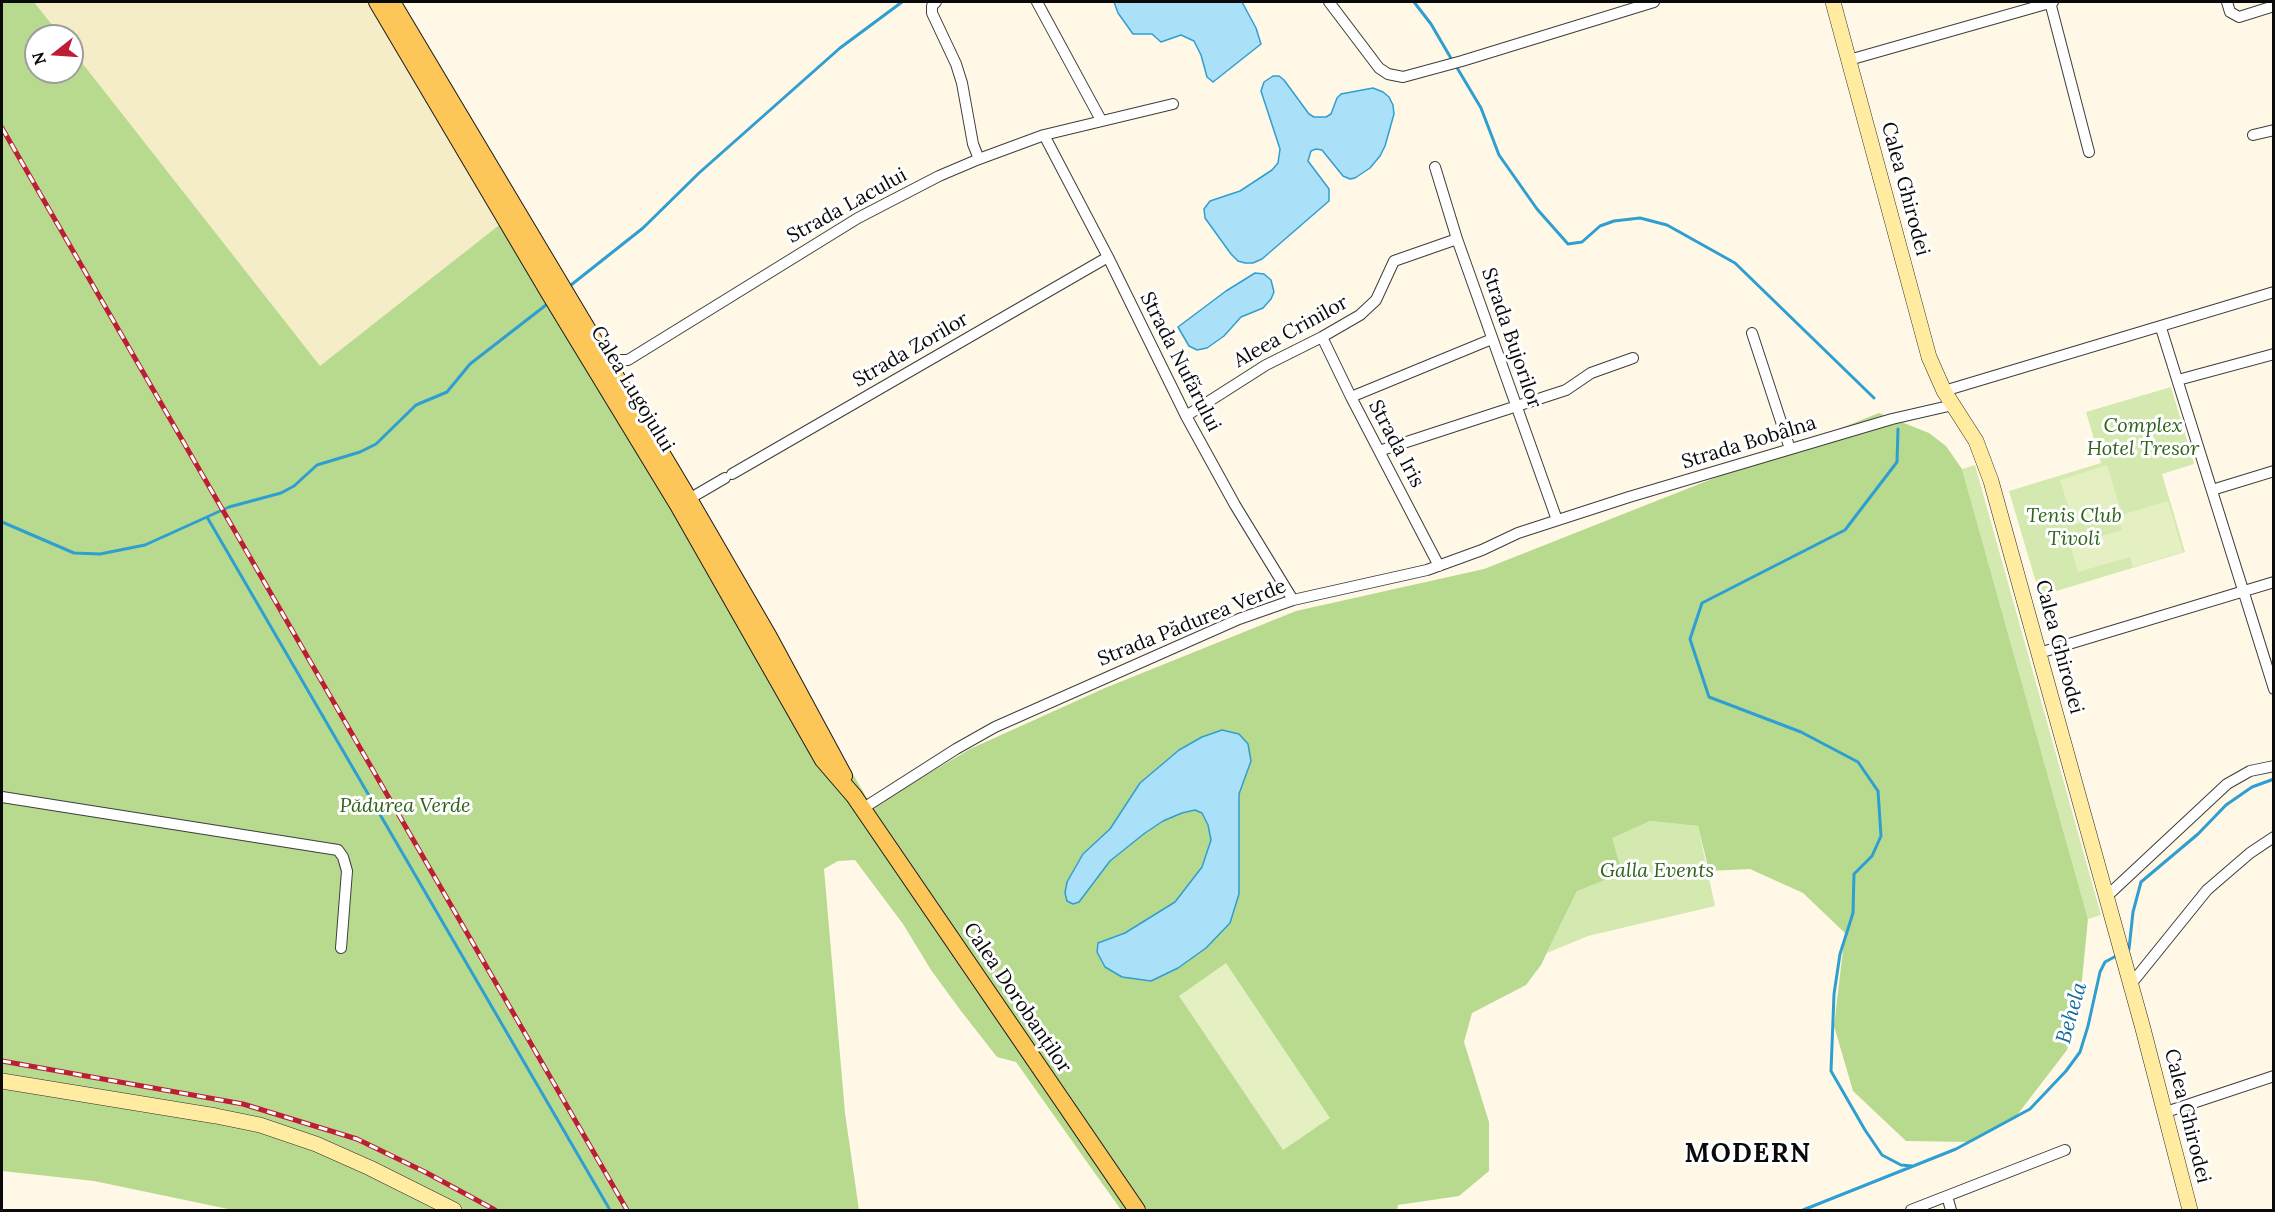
<!DOCTYPE html>
<meta charset="utf-8">
<style>
body{margin:0}
#map{position:relative;width:2275px;height:1212px;overflow:hidden;background:#fff8e6;font-family:Lora,serif}
canvas{display:block}
.frame{position:absolute;inset:0;border:3px solid #0a0a0a;pointer-events:none}
.north{position:absolute;left:24px;top:24px;width:60px;height:60px;box-sizing:border-box;background:#fff;border:2px solid #9d9d9d;border-radius:50%;rotate:253deg;font-size:16px;font-weight:700;line-height:24px;text-align:center;color:#0a0a0a}
.north::after{content:'';display:block;margin:auto;width:21px;height:27px;background:#bc1f35;clip-path:polygon(50% 0,100% 100%,50% 72%,0 100%)}
</style>
<div id="map">
<canvas width="2275" height="1212"></canvas>
<div class="frame"></div>
<div class="north">N</div>
</div>
<script>
const g = document.querySelector('canvas').getContext('2d');
g.lineJoin = 'round';
function fillPath(path, color) { g.fillStyle = color; g.fill(path, 'evenodd'); }
const toPath = rows => new Path2D(rows.map(r => 'M' + r).join(''));
function stroke(path, color, width, dash) { g.strokeStyle = color; g.lineWidth = width; g.lineCap = dash ? 'butt' : 'round'; g.setLineDash(dash || []); g.stroke(path); }
function write(font, color, halo, rows, align = 'center') {
  g.font = font + ' Lora,serif'; g.lineWidth = 6; g.setLineDash([]); g.textBaseline = 'middle'; g.strokeStyle = halo; g.fillStyle = color; for (const [text, x, y, turn = 0] of rows) {
    g.save(); g.translate(x, y); g.rotate((+turn || 0) * Math.PI / 180); g.textAlign = isNaN(turn) ? turn : align; if (halo) g.strokeText(text, 0, 0); g.fillText(text, 0, 0); g.restore();
  }
}
const farmland = toPath([
 [34,2,386,2,512,215,320,367,72,50,72,36,61,36]
]);
const green = toPath([
 [2171,387,2194,464,2162,474,2185,552,2040,596,2009,491,2101,463,2086,412],
 [1975,465,2101,915,2088,919,1962,469],
 [1650,821,1698,826,1715,906,1588,936,1547,953,1577,891,1612,837]
]);
const forest = toPath([
 [2,2,34,2,61,36,36,36,36,72,72,72,72,50,320,366,512,215,567,281,872,807,970,749,1105,688,1296,611,1484,569,1879,413,1929,433,1946,446,1962,469,2088,919,2081,990,2067,1050,2014,1119,1972,1142,1906,1141,1853,1091,1834,1026,1845,933,1803,893,1750,869,1709,871,1698,826,1650,821,1612,838,1622,873,1577,891,1541,965,1526,985,1472,1013,1464,1042,1489,1122,1489,1171,1459,1196,1398,1205,1397,1210,1121,1210,1016,1062,997,1057,961,1011,931,970,903,924,855,860,838,861,824,869,845,1113,859,1210,233,1210,94,1181,2,1171]
]);
const pitch = toPath([
 [2107,465,2121,511,2074,525,2060,480],
 [2168,501,2183,552,2133,567,2130,557,2078,572,2070,545,2122,530,2118,516],
 [1226,963,1330,1118,1283,1150,1179,996]
]);
const water = toPath([
 [1114,2,1242,2,1256,28,1261,44,1213,82,1207,77,1201,55,1194,41,1181,35,1161,42,1152,34,1133,34,1118,13,1114,2],
 [1279,76,1284,80,1309,114,1314,117,1326,117,1331,114,1337,98,1341,94,1373,88,1383,92,1389,97,1393,105,1394,114,1385,146,1380,156,1370,168,1355,178,1350,179,1343,176,1322,150,1316,149,1311,151,1308,161,1329,189,1329,201,1262,259,1253,263,1245,263,1238,261,1231,254,1205,218,1204,209,1210,201,1240,191,1272,170,1278,163,1280,149,1261,91,1264,82,1273,76,1279,76],
 [1255,273,1264,274,1271,280,1274,292,1271,299,1263,308,1241,317,1224,336,1207,348,1197,350,1189,346,1178,327,1226,291,1255,273],
 [1222,730,1239,734,1248,744,1251,761,1239,794,1239,894,1230,923,1206,948,1178,968,1151,981,1122,977,1105,967,1097,952,1098,943,1125,933,1175,902,1202,867,1211,840,1208,825,1202,813,1195,810,1182,813,1163,821,1145,833,1110,861,1079,902,1073,904,1067,901,1065,893,1067,882,1083,854,1110,829,1140,783,1179,750,1202,737,1222,730]
]);
const stream = toPath([
 [1414,2,1431,24,1452,60],
 [1456,66,1481,108,1499,155,1537,209,1568,244,1582,242,1600,226,1614,221,1640,218,1667,225,1735,263,1874,398],
 [571,285,643,228,699,173,840,48,902,2],
 [1898,429,1897,462,1845,530,1702,603,1690,639,1709,697,1801,732,1858,762,1878,791,1881,836,1872,856,1854,874,1853,913,1840,954,1834,994,1831,1071,1865,1130,1882,1155,1901,1165,1912,1166],
 [207,517,610,1210],
 [2,522,74,553,100,554,145,545,229,507,281,493,294,486,317,465,360,452,376,444,416,405,447,392,470,364,546,305],
 [2126,951,2129,949,2133,912,2141,882,2198,834,2226,805,2252,787,2274,779],
 [1803,1210,1956,1149,2030,1109,2066,1071,2080,1052,2088,1026,2100,972,2105,962,2118,955]
]);
const street = toPath([
 [936,2,932,6,932,13,956,64,962,83,973,144,979,159],
 [1037,2,1101,120],
 [1329,2,1379,68,1388,74,1403,77,1462,61,1654,2],
 [2050,2,2089,152],
 [2227,2,2230,12,2239,17,2274,6],
 [1849,60,2053,2],
 [1044,135,1108,257,1186,416,1235,505,1293,600],
 [2253,135,2274,130],
 [1435,167,1457,239,1557,520],
 [2161,328,2274,689],
 [1752,333,1790,449],
 [1322,337,1351,397,1439,566],
 [608,360,628,360,858,218,939,176,979,159,1044,135,1173,104],
 [2178,380,2274,354],
 [1944,391,2274,292],
 [1351,397,1492,339],
 [1186,416,1266,365,1322,337,1360,315,1376,300,1394,261,1457,239],
 [1379,451,1566,390,1591,373,1633,358],
 [732,474,1108,257],
 [2212,490,2274,471],
 [689,499,725,478],
 [2039,653,2274,582],
 [2,797,338,850,343,857,347,871,341,948],
 [862,809,956,749,995,727,1239,619,1293,600,1427,570,1482,550,1518,533,1629,497,1892,419,1953,405],
 [2106,897,2227,784,2250,771,2274,766],
 [2131,984,2207,890,2250,853,2274,837],
 [2166,1112,2274,1076],
 [1947,1196,1951,1210],
 [1911,1210,2065,1150]
]);
const secondary = toPath([
 [1833,2,1929,357,1944,391,1976,441,1991,481,2142,1025,2190,1210],
 [2,1081,216,1116,260,1125,316,1144,370,1168,454,1210]
]);
const primary = toPath([
 [377,2,549,293,678,505,823,760,854,796,1137,1210],
 [392,2,689,499,769,637,844,776]
]);
const rail = toPath([
 [2,128,627,1210],
 [2,1061,243,1104,357,1139,427,1173,495,1210]
]);
const streetNames = [
 ["Calea Ghirodei",1905,189,75],
 ["Strada Lacului",847,206,-29],
 ["Aleea Crinilor",1291,332,-29],
 ["Strada Bujorilor",1511,338,71],
 ["Strada Zorilor",911,350,-30],
 ["Strada Nufărului",1180,362,63],
 ["Calea Lugojului",632,389,59],
 ["Strada Bobâlna",1749,443,-17],
 ["Strada Iris",1396,444,62],
 ["Strada Pădurea Verde",1192,623,-22],
 ["Calea Ghirodei",2059,647,75],
 ["Calea Dorobanților",1017,998,56],
 ["Calea Ghirodei",2187,1116,76]
];
const parkNames = [
 ["Complex",2143,426],
 ["Hotel Tresor",2143,449],
 ["Tenis Club",2074,516],
 ["Tivoli",2074,539],
 ["Pădurea Verde",405,806],
 ["Galla Events",1657,871]
];
const waterNames = [
 ["Behela",2072,1013,-74]
];
const districtNames = [
 ["MODERN",1748,1155]
];
fillPath(farmland, '#f5edc7');
fillPath(green, '#d3e9b0');
fillPath(forest, '#b8da8f');
fillPath(pitch, '#e4f0c2');
fillPath(water, '#aae1f8');
stroke(water, '#2f9ed1', 1.5);
stroke(stream, '#2f9ed1', 3);
stroke(street, '#3d3d3d', 12);
stroke(secondary, '#2c2c2c', 16);
stroke(primary, '#1b1b1b', 18);
stroke(street, '#fff', 10);
stroke(secondary, '#ffeca1', 15);
stroke(primary, '#fdc658', 16);
stroke(rail, '#bc1f35', 5);
stroke(rail, '#fff', 3, [9]);
write('20px', '#0a0a0a', '#fff', streetNames);
write('italic 20px', '#2f621a', '#fff', parkNames);
write('italic 21px', '#116c9d', '#fff', waterNames);
g.letterSpacing = '1.5px';
write('bold 26px', '#0a0a0a', '#fff', districtNames);
g.letterSpacing = '0px';
</script>
